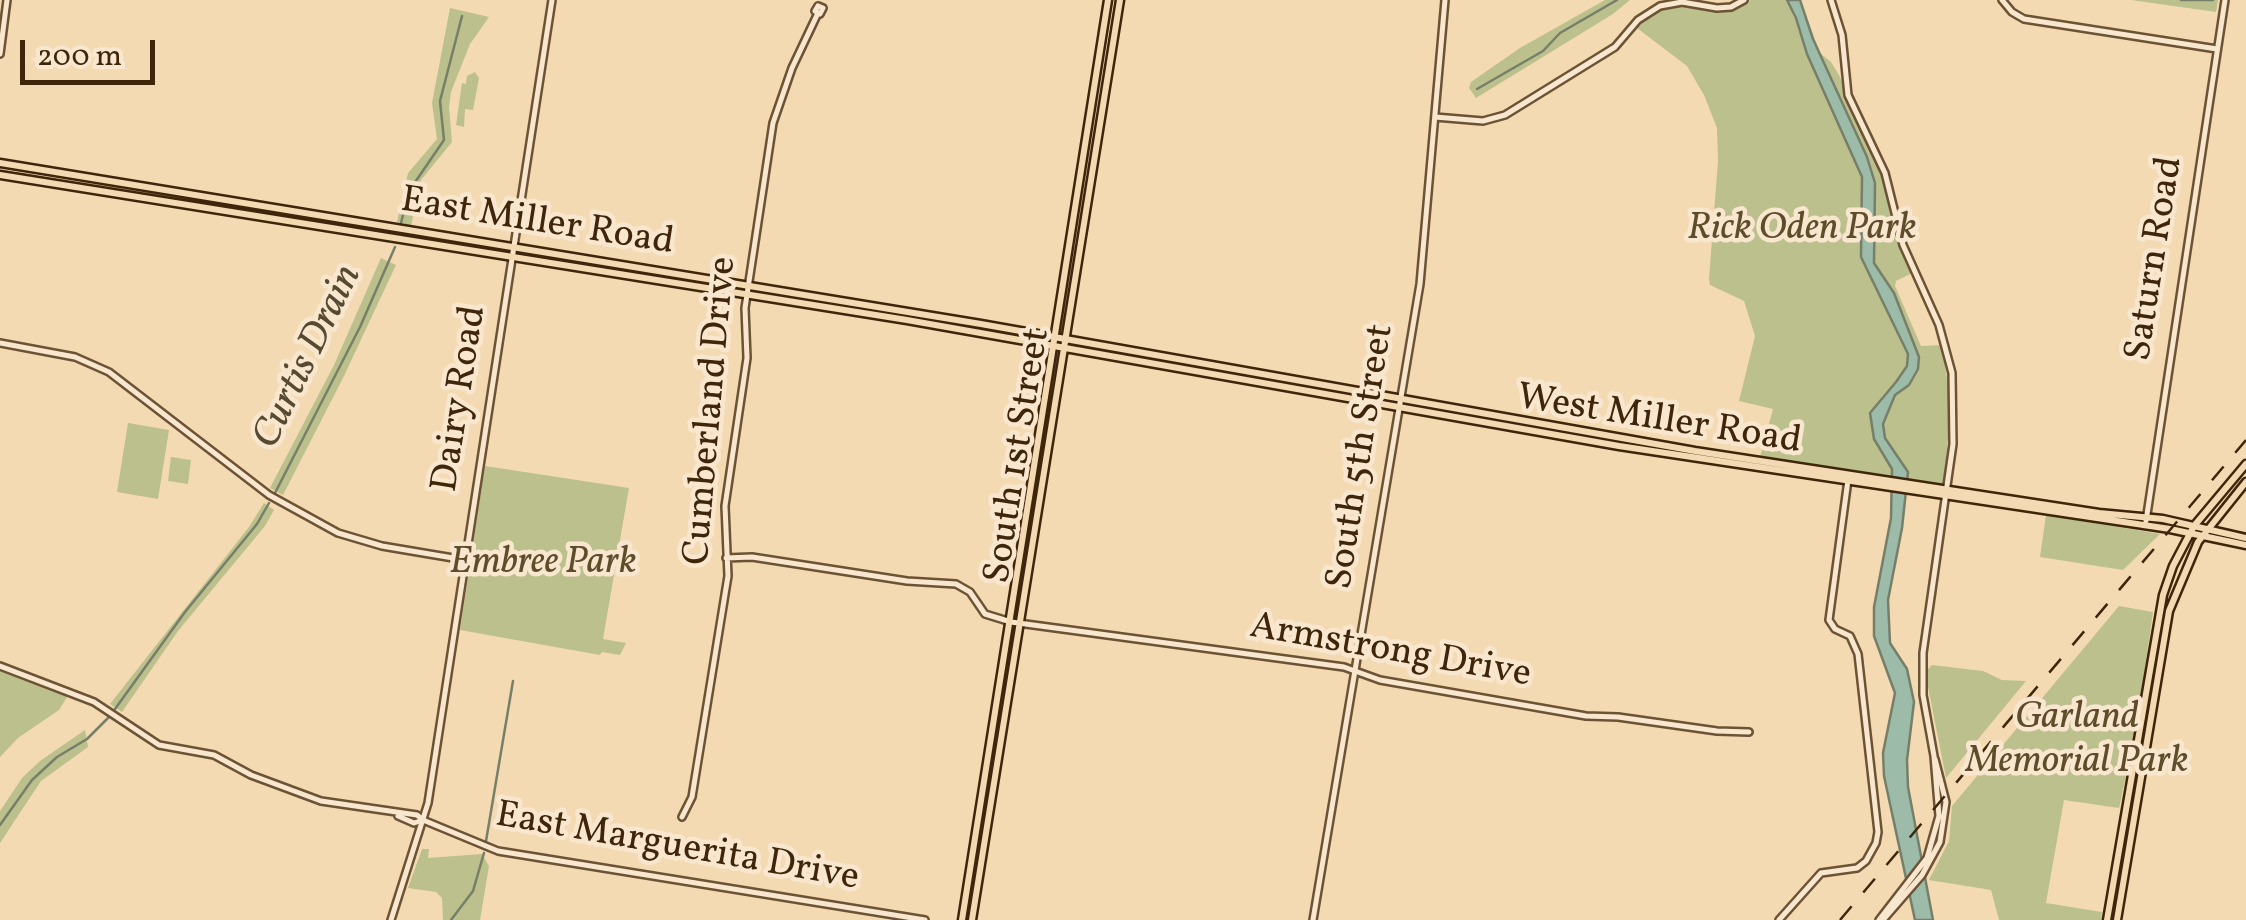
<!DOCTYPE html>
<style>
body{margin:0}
#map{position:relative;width:2246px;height:920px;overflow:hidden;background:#f4dab3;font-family:Vollkorn,serif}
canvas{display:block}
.scale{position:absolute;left:20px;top:40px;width:135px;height:45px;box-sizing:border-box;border:5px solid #3f260a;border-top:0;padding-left:12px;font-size:30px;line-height:35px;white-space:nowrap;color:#3f260a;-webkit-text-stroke:8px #f8e7ce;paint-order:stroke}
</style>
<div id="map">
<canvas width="2246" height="920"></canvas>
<div class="scale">200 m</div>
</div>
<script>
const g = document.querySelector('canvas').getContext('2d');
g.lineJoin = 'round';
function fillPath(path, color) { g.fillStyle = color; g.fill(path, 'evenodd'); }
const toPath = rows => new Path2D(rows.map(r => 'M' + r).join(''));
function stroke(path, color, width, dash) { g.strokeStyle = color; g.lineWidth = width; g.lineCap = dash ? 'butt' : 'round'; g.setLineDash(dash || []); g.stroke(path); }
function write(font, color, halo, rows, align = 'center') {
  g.font = font + ' Vollkorn,serif'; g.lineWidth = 9; g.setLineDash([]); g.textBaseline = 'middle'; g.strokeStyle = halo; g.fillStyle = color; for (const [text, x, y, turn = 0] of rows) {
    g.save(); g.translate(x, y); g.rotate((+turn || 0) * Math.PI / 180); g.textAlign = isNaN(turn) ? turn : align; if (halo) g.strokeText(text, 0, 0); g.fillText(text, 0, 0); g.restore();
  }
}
const green = toPath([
 [1605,0,1630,0,1613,14,1476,98,1469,88,1471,82,1520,48],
 [1750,0,1800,0,1820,53,1831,62,1839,75,1881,171,1896,233,1912,273,1896,281,1895,286,1921,346,1942,345,1951,405,1944,484,1760,457,1773,409,1739,401,1755,336,1744,301,1710,285,1709,279,1718,161,1717,128,1704,95,1687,66,1637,28,1649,16,1662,9,1680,6,1723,11,1737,9],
 [2131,0,2218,0,2216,12],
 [450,8,489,17,470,44,451,92,449,107,452,142,421,180,411,226,397,222,408,173,437,139,432,103],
 [475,72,479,78,473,110,465,109,464,127,456,125,462,83,466,84,467,76],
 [381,258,396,265,344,376,283,495,270,488,334,365],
 [128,423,169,430,158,499,117,492],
 [171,457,191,460,188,484,168,481],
 [485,466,629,488,603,639,626,643,620,655,602,652,600,655,460,630],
 [264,503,274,510,265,526,178,631,122,712,110,704,249,527],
 [2046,515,2160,534,2123,570,2040,557],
 [2119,606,2153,612,2138,718,2120,804,2119,808,2064,800,2046,903,2102,912,2101,920,1999,920,1991,890,1929,880,1949,841,1952,806],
 [1932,665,1983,671,2002,680,2026,681,1946,778,1928,687,1928,669],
 [0,670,69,694,59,710,18,738,0,757],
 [85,730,88,747,41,781,0,843,0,811,22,778,40,761],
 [422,849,429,849,428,858,482,854,489,866,480,920,443,920,442,898,436,892,408,888]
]);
const water = toPath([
 [1787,0,1800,0,1813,39,1867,157,1875,183,1874,263,1894,293,1919,357,1918,369,1909,385,1895,395,1883,424,1885,438,1908,472,1902,528,1888,600,1890,643,1907,669,1914,702,1907,760,1908,787,1933,920,1915,920,1884,776,1883,753,1895,693,1874,636,1874,607,1891,518,1892,469,1874,439,1870,413,1896,382,1907,366,1908,354,1861,257,1862,177,1807,54,1796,18,1787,0]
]);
const stream = toPath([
 [2181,0,2213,0],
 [1477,89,1543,51,1560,33,1617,0],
 [401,223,409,191,444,140,440,101,462,16],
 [275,493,360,327,395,247],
 [115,709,185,612,257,524,269,503],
 [0,825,32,780,57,757,87,739,110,716],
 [486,841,513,681],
 [451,920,473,891,484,853]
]);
const minor = toPath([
 [1831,0,1842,35,1848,95,1885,173,1903,245,1939,325,1952,373,1953,444,1923,653,1923,695,1934,756,1939,816,1927,858,1879,920],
 [2002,0,2012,12,2024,19,2217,49],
 [818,6,823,8,820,14,815,11,818,6],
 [0,54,7,0],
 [1435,117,1483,121,1505,115,1615,47,1638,20,1660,6,1682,2,1717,8,1731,7,1744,0],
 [0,343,75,357,109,372,269,495,338,533,382,546,465,560],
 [2146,521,2225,0],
 [726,558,752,557,907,581,956,584,970,592,985,614,1011,622,1344,667,1380,680,1586,716,1618,717,1717,731,1749,732],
 [0,666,94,702,159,745,214,755,251,775,321,801,417,815,423,820,498,851,925,920],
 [398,816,414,823,423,820],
 [682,817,692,797,728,576,725,506,747,358,745,308,773,123,792,68,818,13],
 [391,920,428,803,552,0],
 [1313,920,1420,284,1445,0],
 [1779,920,1821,873,1857,868,1866,861,1876,843,1878,832,1858,654,1850,636,1835,629,1829,620,1848,480],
 [1883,920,1922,875,1940,842,1946,802,1935,759]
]);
const major = toPath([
 [0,163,981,324,1695,451,2099,513,2163,519,2246,538],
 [0,175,907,320,1619,446,2170,529,2246,545],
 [962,920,1108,0],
 [972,920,1120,0],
 [2107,920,2163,595,2173,566,2194,526,2246,464],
 [2117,920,2169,611,2198,542,2246,482]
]);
const rail = toPath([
 [1840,920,2246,440]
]);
const streetNames = [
 ["East Miller Road",537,224,9],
 ["Saturn Road",2157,259,-81],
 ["Dairy Road",462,399,-81],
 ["Cumberland Drive",713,411,-85],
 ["West Miller Road",1659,422,9],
 ["South 1st Street",1020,456,-81],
 ["South 5th Street",1363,457,-81],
 ["Armstrong Drive",1390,653,10],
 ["East Marguerita Drive",677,849,10]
];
const parkNames = [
 ["Rick Oden Park",1802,231],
 ["Embree Park",543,565],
 ["Garland",2077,720],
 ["Memorial Park",2077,764]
];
const waterNames = [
 ["Curtis Drain",310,358,-64]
];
fillPath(green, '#bbc08c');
fillPath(water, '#9cbba9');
stroke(water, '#777f69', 2.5);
stroke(stream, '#777f69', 2.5);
stroke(minor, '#6c5334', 10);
stroke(major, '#3f260a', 11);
stroke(minor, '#f8e7ce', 5);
stroke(major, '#f4dab3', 6);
stroke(rail, '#3f260a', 2.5, [18, 18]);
write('38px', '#3f260a', '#f8e7ce', streetNames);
write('italic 38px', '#5e4c2a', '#f8e7ce', parkNames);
write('italic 40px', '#564b32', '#f8e7ce', waterNames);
</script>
